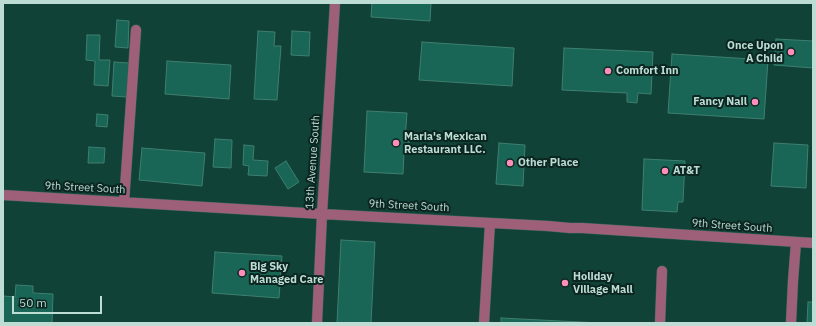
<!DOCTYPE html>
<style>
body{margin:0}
#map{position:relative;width:816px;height:326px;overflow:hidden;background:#104238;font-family:"IBM Plex Sans",sans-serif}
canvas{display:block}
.frame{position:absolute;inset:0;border:4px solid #bddcd3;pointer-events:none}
.scale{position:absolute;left:12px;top:296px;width:90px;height:18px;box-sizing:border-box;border:2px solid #bddcd3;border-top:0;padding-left:5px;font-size:12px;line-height:14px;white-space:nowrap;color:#bddcd3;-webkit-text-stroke:3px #0b2620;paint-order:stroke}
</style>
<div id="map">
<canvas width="816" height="326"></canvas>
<div class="frame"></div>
<div class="scale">50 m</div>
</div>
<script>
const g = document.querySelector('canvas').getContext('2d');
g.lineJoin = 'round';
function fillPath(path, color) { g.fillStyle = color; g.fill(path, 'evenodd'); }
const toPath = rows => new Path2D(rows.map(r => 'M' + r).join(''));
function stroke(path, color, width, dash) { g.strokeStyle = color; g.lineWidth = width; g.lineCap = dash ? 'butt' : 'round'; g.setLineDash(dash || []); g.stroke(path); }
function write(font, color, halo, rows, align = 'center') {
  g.font = font + ' "IBM Plex Sans",sans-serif'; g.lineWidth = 4; g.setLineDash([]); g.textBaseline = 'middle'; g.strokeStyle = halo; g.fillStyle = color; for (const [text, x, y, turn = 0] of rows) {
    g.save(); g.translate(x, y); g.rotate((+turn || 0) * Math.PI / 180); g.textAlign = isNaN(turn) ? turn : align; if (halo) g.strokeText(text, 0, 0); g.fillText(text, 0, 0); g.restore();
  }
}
const building = toPath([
 [372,3,431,3,430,21,371,17,372,3],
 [117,20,129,21,128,48,115,47,117,20],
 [258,31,275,32,274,46,281,46,277,100,254,99,258,31],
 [292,31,310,32,309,56,291,55,292,31],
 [87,35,100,35,99,60,110,60,108,86,94,85,95,61,86,60,87,35],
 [776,39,813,41,813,68,774,65,776,39],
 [422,42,514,48,512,86,419,80,422,42],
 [564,48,653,52,651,94,638,93,637,103,627,102,627,93,562,90,564,48],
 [672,54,768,60,764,119,668,113,672,54],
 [167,61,231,65,229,99,165,94,167,61],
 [114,62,129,63,127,97,112,96,114,62],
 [367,111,407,113,405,141,409,141,409,153,404,153,403,174,364,172,367,111],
 [97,114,108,115,107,127,96,126,97,114],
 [215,139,232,140,231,168,213,167,215,139],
 [499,143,525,145,523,186,496,184,499,143],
 [774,143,808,145,806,188,771,186,774,143],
 [244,145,254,146,253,160,268,161,267,176,248,175,249,166,243,165,244,145],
 [89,147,105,148,104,163,88,163,89,147],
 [142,148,205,153,202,186,139,180,142,148],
 [644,159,685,161,683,202,678,202,677,212,642,210,644,159],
 [286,161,299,182,288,189,275,168,286,161],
 [341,240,375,242,371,323,337,323,341,240],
 [215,252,282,256,279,298,212,293,215,252],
 [16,285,33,286,33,293,53,294,52,323,3,323,3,296,15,297,16,285],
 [808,302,813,302,813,323,807,323,808,302],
 [501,318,600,323,501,323,501,318]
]);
const minor = toPath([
 [3,195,322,214,548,226,570,228,582,228,813,243],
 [124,202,136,30],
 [317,323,322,214,335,3],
 [484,323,490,223],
 [660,323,662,271],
 [791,323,793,281,796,242]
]);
const markers = [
 [791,52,4,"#ff8ebb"],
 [608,71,4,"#ff8ebb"],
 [755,102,4,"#ff8ebb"],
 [396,143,4,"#ff8ebb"],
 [510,163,4,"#ff8ebb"],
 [665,171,4,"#ff8ebb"],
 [242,273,4,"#ff8ebb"],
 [565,283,4,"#ff8ebb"]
];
const poiNames = [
 ["Once Upon",783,46,"right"],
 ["A Child",783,59,"right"],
 ["Comfort Inn",616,71],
 ["Fancy Nail",747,102,"right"],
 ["Maria's Mexican",404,137],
 ["Restaurant LLC.",404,150],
 ["Other Place",518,163],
 ["AT&T",673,171],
 ["Big Sky",250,267],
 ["Managed Care",250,280],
 ["Holiday",573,277],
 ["Village Mall",573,290]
];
const streetNames = [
 ["13th Avenue South",313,162,-86],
 ["9th Street South",85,188,3],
 ["9th Street South",409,206,3],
 ["9th Street South",732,226,4]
];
fillPath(building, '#196656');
stroke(building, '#3f7f6f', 1);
stroke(minor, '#336157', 11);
stroke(minor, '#9e6078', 10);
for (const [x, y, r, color] of markers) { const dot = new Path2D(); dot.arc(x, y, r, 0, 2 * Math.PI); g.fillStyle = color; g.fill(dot); stroke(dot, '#0b2620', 1.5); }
write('bold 11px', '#bddcd3', '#0b2620', poiNames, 'left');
write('11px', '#bddcd3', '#0b2620', streetNames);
</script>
